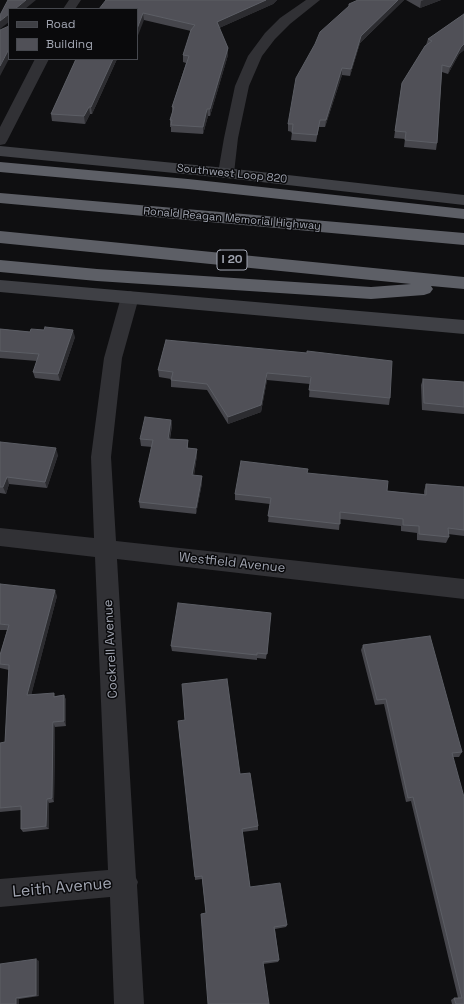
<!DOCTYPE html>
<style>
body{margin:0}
#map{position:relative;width:464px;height:1004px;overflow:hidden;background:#0f0f11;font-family:"Space Grotesk",sans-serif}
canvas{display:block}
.legend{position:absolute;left:8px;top:8px;width:130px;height:52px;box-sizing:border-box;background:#0a0a0c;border:1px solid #46484e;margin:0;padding:5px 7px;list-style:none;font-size:12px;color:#a1a5b1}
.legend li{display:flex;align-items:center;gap:8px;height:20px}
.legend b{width:20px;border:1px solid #46484e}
</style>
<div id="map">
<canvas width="464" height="1004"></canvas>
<ul class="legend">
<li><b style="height:5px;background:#3f4045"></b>Road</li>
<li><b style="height:11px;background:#505057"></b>Building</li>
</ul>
</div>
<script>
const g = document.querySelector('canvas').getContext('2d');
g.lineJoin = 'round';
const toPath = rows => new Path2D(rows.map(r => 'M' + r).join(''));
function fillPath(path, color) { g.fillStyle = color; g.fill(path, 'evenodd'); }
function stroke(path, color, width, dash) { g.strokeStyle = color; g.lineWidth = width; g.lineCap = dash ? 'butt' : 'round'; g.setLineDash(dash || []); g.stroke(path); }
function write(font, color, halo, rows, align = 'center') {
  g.font = font + ' "Space Grotesk",sans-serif'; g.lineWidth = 3; g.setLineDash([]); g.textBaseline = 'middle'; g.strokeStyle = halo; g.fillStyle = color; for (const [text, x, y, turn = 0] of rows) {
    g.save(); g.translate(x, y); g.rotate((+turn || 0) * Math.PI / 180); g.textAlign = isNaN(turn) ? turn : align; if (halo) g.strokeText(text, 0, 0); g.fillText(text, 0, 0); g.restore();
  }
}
const minor = toPath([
 [69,0,81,0,75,9,63,9,69,0],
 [306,0,320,0,290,24,275,39,262,56,249,86,238,138,234,173,231,176,226,178,221,176,218,173,224,138,235,86,248,56,265,33,280,18,306,0],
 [35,59,49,59,7,141,5,144,0,145,0,127,35,59],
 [130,291,136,293,139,297,122,358,111,457,116,541,464,579,464,599,117,559,136,878,138,882,137,885,144,1004,114,1004,110,897,0,907,0,879,108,870,95,557,0,546,0,528,94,538,91,457,104,358,121,297,124,293,130,291]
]);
const secondary = toPath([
 [0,146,226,168,464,195,464,205,226,178,0,156,0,146],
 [0,280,464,320,464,334,0,292,0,280]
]);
const motorway = toPath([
 [0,162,188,179,464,209,464,219,188,189,0,172,0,162],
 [0,193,464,233,464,245,0,203,0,193],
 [0,231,464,277,464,289,431,286,433,289,430,293,424,295,371,299,97,281,0,272,0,260,97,269,371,287,411,284,0,243,0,231]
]);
const wall = toPath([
 [106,0,277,0,273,4,219,28,228,48,228,55,210,116,208,116,203,134,171,132,171,127,170,127,170,120,172,113,172,107,186,63,183,62,183,55,191,31,144,20],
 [358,0,404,0,360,43,350,76,342,75,325,127,319,127,316,142,291,140,292,132,288,131,288,124],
 [406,0,441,0,420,8],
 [464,14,464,50,459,54,448,74,442,72,437,143,436,150,404,147,405,139,394,138,402,83,426,45,428,39],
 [76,59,117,59,92,114,90,114,85,124,52,121,51,114],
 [0,329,30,332,44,330,75,337,60,381,35,378,33,372,37,361,0,358],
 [166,340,390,398,389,405,309,397,310,384,267,380,261,412,228,424,207,390,171,387,171,379,159,377,158,370],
 [423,379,464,382,464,414,422,410,421,385],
 [171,420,172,426,170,439,188,440,188,448,197,449,197,455,194,475,202,483,196,514,140,508,139,502,152,447,141,446,140,439],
 [0,442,58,455,47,488,9,484,6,494,0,493],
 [307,473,387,491,424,494,424,491,426,484,464,487,464,536,448,534,449,537,446,543,417,540,417,533,401,531,401,526,340,519,339,530,268,522,270,504,235,500,235,494],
 [0,584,57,596,31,695,55,696,64,695,66,700,66,726,55,727,54,802,49,803,49,829,23,832,21,829,21,810,0,812,0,743,5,742,9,670,0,668,0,655,7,630,0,630],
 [271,613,266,659,257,658,257,660,172,651,171,646],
 [363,645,462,752,459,757,453,757,464,1004,452,1004,451,1000,454,998,458,998,411,801,406,802,384,704,375,705,361,650],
 [185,720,240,774,258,826,258,830,242,832,250,887,287,925,286,927,275,929,279,960,278,962,263,964,206,913,202,879,195,880,195,877],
 [39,961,39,996,19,999,0,1004]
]);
const shadedWall = toPath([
 [26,0,36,0,25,9,15,9],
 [266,0,277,0,273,4,217,29,217,22],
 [398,0,404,0,360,43,350,76,351,69,361,36],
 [424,0,441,0,420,8,421,1],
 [143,13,144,20,137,38,137,29],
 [9,14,9,22,0,29,0,21],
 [464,44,464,50,459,54,448,74,450,67,461,47],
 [228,48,228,55,210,116,210,109],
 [9,49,9,59,0,76,0,66],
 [113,59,117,59,92,114,91,107],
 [342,68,342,75,325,127,326,120],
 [89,107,90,114,85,124,84,116],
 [207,109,208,116,203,134,203,127],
 [73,330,75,337,60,381,58,374],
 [267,373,267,380,261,412,228,424,228,417],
 [171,420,172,426,168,445,168,439],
 [56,448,58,455,47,488,45,482],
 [197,449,197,455,193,482,192,475],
 [202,476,202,483,196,514,196,508],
 [7,477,9,484,6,494,3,487],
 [55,590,57,596,30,700,27,695],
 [64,695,66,700,66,726,64,721],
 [53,722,55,727,54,802,52,798],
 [47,799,49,803,49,829,46,826],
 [36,959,39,961,39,996,36,995],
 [16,998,19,999,19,1004,16,1004]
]);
const building = toPath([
 [8,0,26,0,15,9,9,9,9,14,0,21,0,15,8,0],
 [106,0,266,0,217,22,228,48,210,109,207,109,203,127,171,125,172,120,170,120,174,107,172,107,189,56,183,55,191,30,195,25,143,13,137,29,137,9,99,9,106,0],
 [358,0,398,0,361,36,351,69,342,68,326,120,320,120,317,135,292,133,293,124,288,124,296,78,315,44,320,32,349,6,349,4,358,0],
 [464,14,464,44,461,47,450,67,442,65,437,143,405,140,406,132,395,131,402,83,425,46,432,41,428,39,464,14],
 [9,26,9,49,0,66,0,30,9,26],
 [76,59,113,59,91,107,89,107,84,116,51,114,76,59],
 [45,327,73,330,58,374,33,372,39,354,0,351,0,329,30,332,31,329,44,330,45,327],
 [166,340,307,353,307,351,392,361,390,398,309,390,311,377,267,373,261,405,228,417,207,384,171,380,173,372,158,370,166,340],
 [423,379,464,382,464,407,424,403,423,379],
 [145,417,171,420,168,439,188,440,187,448,197,449,192,475,202,476,196,508,139,502,153,440,140,439,145,417],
 [0,442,56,448,45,482,7,477,3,487,0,487,0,442],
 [241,461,308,469,307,473,388,481,387,491,426,495,426,484,464,487,464,530,448,528,449,537,419,534,419,526,403,525,403,519,340,512,340,524,268,516,271,498,235,494,241,461],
 [0,584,55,590,27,695,54,693,54,697,64,695,64,721,53,722,52,798,47,799,46,826,21,829,21,806,0,808,0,743,5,742,9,665,0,664,0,655,9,625,0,624,0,584],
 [178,603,271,613,267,654,257,653,257,655,171,646,178,603],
 [430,636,462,752,452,753,464,797,464,1004,456,1004,454,998,462,998,413,797,408,798,386,699,377,700,363,645,430,636],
 [227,679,240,774,250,773,258,826,242,829,250,887,280,883,287,925,274,927,279,960,263,962,269,1004,208,1004,201,914,206,913,202,876,195,877,178,721,185,720,182,684,227,679],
 [36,959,36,995,16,998,16,1004,0,1004,0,964,36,959]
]);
const farStreetnames = [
 ["Southwest Loop 820",232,174,6],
 ["Ronald Reagan Memorial Highway",232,219,5]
];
const shields = [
 [232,260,30]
];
const shieldNames = [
 ["I 20",232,260]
];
const streetNames = [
 ["Westfield Avenue",232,563,6],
 ["Cockrell Avenue",111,649,-93]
];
const nearStreetnames = [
 ["Leith Avenue",62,888,-5]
];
fillPath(minor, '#313135');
fillPath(secondary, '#3f4045');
fillPath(motorway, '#5d5f66');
fillPath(wall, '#46464c');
fillPath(shadedWall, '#2c2c30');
fillPath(building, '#505057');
stroke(building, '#5c5e65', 1);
write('11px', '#a1a5b1', '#0a0a0c', farStreetnames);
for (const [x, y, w] of shields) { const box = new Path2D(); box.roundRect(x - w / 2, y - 10, w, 20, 3); g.fillStyle = '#0a0a0c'; g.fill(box); stroke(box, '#a1a5b1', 1); }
write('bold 12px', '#a1a5b1', null, shieldNames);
write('13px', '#a1a5b1', '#0a0a0c', streetNames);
write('16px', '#a1a5b1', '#0a0a0c', nearStreetnames);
</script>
